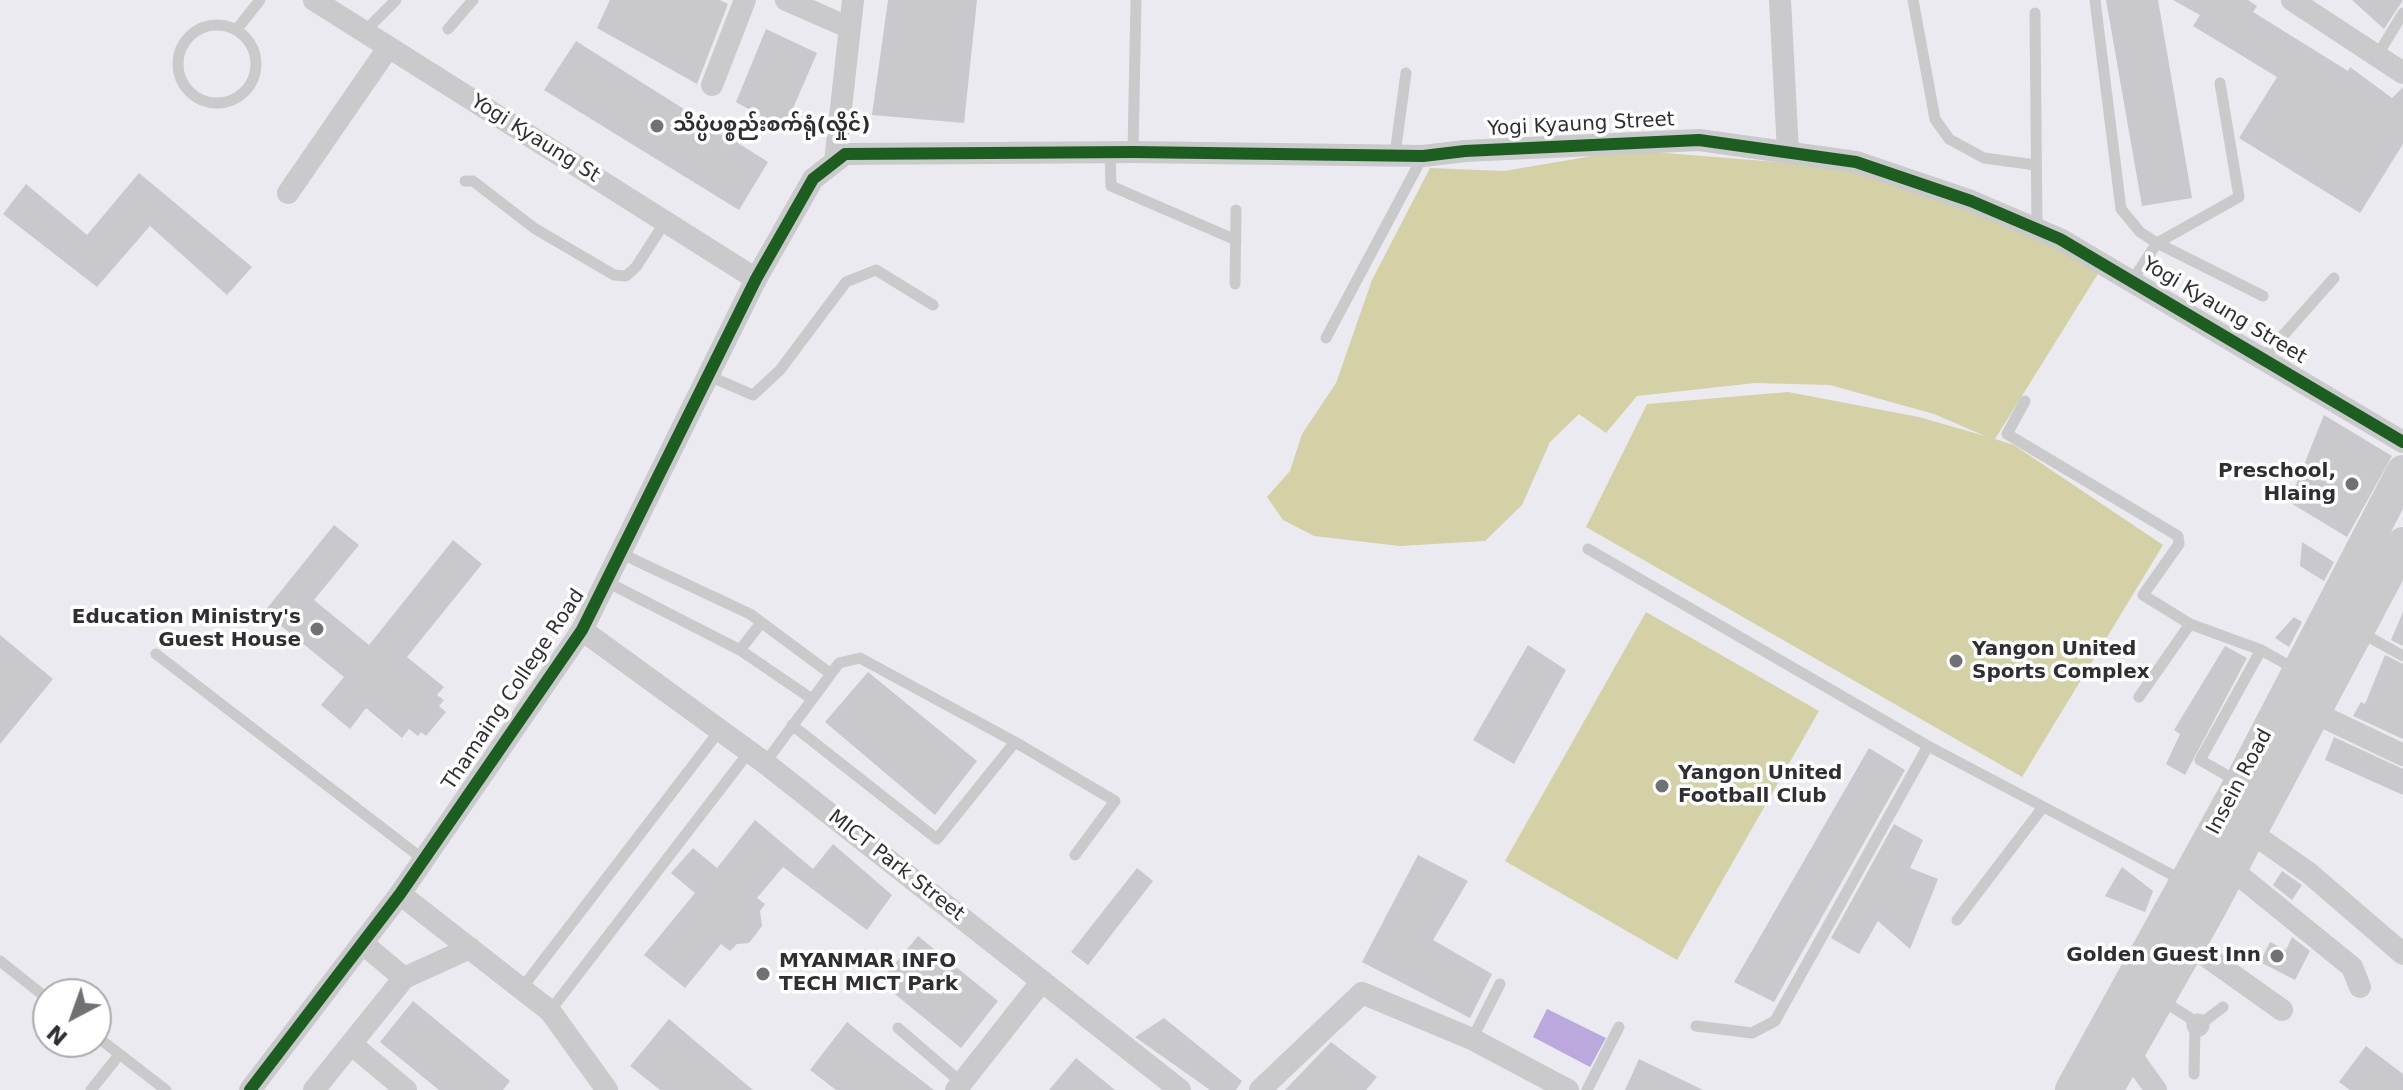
<!DOCTYPE html>
<meta charset="utf-8">
<style>
body{margin:0}
#map{position:relative;width:2403px;height:1090px;overflow:hidden;background:#ebeaf0;font-family:"DejaVu Sans",sans-serif}
canvas{display:block}
.north{position:absolute;left:32px;top:978px;width:80px;height:80px;box-sizing:border-box;background:#fff;border:2px solid #acabad;border-radius:50%;rotate:221deg;font-size:22px;font-weight:700;line-height:32px;text-align:center;color:#302e33}
.north::after{content:'';display:block;margin:auto;width:28px;height:36px;background:#717075;clip-path:polygon(50% 0,100% 100%,50% 72%,0 100%)}
</style>
<div id="map">
<canvas width="2403" height="1090"></canvas>
<div class="north">N</div>
</div>
<script>
const g = document.querySelector('canvas').getContext('2d');
g.lineJoin = 'round';
function fillPath(path, color) { g.fillStyle = color; g.fill(path, 'evenodd'); }
const toPath = rows => new Path2D(rows.map(r => 'M' + r).join(''));
function stroke(path, color, width, dash) { g.strokeStyle = color; g.lineWidth = width; g.lineCap = dash ? 'butt' : 'round'; g.setLineDash(dash || []); g.stroke(path); }
function write(font, color, halo, rows, align = 'center') {
  g.font = font + ' "DejaVu Sans","Noto Sans Myanmar",sans-serif'; g.lineWidth = 7; g.setLineDash([]); g.textBaseline = 'middle'; g.strokeStyle = halo; g.fillStyle = color; for (const [text, x, y, turn = 0] of rows) {
    g.save(); g.translate(x, y); g.rotate((+turn || 0) * Math.PI / 180); g.textAlign = isNaN(turn) ? turn : align; if (halo) g.strokeText(text, 0, 0); g.fillText(text, 0, 0); g.restore();
  }
}
const green = toPath([
 [1628,150,1852,168,1988,216,2101,269,1995,439,2014,445,2163,545,2022,777,1586,527,1647,404,1788,392,1919,417,1985,436,1934,414,1830,385,1755,383,1637,396,1606,433,1579,414,1550,442,1522,505,1485,541,1400,546,1314,536,1283,520,1267,497,1290,471,1302,434,1336,383,1372,280,1430,168,1504,171],
 [1646,612,1819,711,1677,960,1505,861]
]);
const water = toPath([
 [1547,1009,1606,1038,1590,1067,1533,1037]
]);
const building = toPath([
 [610,0,720,0,728,4,697,84,597,28],
 [888,0,977,0,964,123,872,115],
 [2106,0,2158,0,2192,198,2142,206],
 [2173,0,2248,0,2257,6,2253,12,2348,71,2350,67,2392,98,2403,87,2403,144,2360,213,2239,138,2277,77,2193,26,2200,15],
 [2352,0,2403,0,2384,29],
 [766,29,817,53,784,129,736,102],
 [576,41,768,162,739,210,544,90],
 [139,173,252,267,227,295,150,226,97,287,3,214,26,184,87,235],
 [2324,415,2392,456,2347,537,2289,502],
 [334,525,359,545,314,600,369,645,453,540,482,564,407,657,444,687,437,695,444,700,439,706,446,712,426,736,421,732,418,736,409,729,402,738,366,708,350,729,321,705,344,677,264,612],
 [2302,542,2334,562,2324,581,2300,566],
 [2403,612,2403,646,2391,640],
 [2294,617,2302,622,2289,647,2275,638],
 [0,635,53,679,0,744],
 [1528,645,1566,670,1514,764,1473,740],
 [2225,646,2247,658,2185,775,2166,764,2180,734,2174,730],
 [2385,655,2403,664,2403,739,2353,716,2361,702,2365,704],
 [868,672,977,761,935,815,825,722],
 [2334,737,2403,769,2403,795,2325,760],
 [1869,748,1905,770,1774,1002,1734,982],
 [755,820,813,869,833,844,892,895,867,930,783,867,757,898,765,904,760,911,762,926,749,943,737,944,730,951,721,944,685,988,644,955,695,893,671,873,693,848,717,868],
 [1894,824,1923,840,1910,868,1938,879,1910,949,1878,921,1859,954,1831,938],
 [1418,855,1468,881,1433,940,1492,974,1470,1018,1362,962],
 [2122,867,2153,891,2145,912,2105,896],
 [1137,868,1153,881,1088,965,1071,952],
 [2282,871,2302,885,2292,900,2273,885],
 [918,936,998,1001,961,1048,880,982],
 [2292,937,2310,951,2295,980,2260,962,2270,942,2286,950],
 [413,1001,510,1081,503,1090,439,1090,380,1042],
 [1164,1018,1242,1081,1236,1090,1210,1090,1135,1037],
 [669,1019,753,1090,660,1090,630,1066],
 [847,1022,878,1047,934,1090,836,1090,810,1070],
 [1331,1042,1377,1077,1366,1090,1285,1090],
 [2366,1046,2403,1074,2403,1090,2350,1090,2339,1082],
 [1076,1058,1115,1090,1049,1090],
 [1639,1059,1703,1090,1625,1090]
]);
const service = toPath([
 [1913,0,1935,119,1949,139,1984,158,2036,165],
 [2095,0,2121,209,2140,232,2157,243,2239,197,2220,83],
 [2035,13,2037,229],
 '178 64a39 39 0 1 1 78 0a39 39 0 1 1-78 0Z',
 [237,29,260,0],
 [448,29,473,0],
 [364,32,396,0],
 [2377,56,2403,13],
 [1110,152,1111,186,1236,240],
 [1133,152,1136,0],
 [1395,154,1406,73],
 [465,181,473,181,534,228,614,275,626,276,636,267,665,222],
 [2132,281,2157,243,2263,296],
 [1235,284,1236,210],
 [1326,338,1423,156],
 [2264,357,2334,278],
 [709,376,753,395,780,370,846,282,876,270,933,305],
 [2025,401,2007,434,2178,536,2179,544,2143,595,2190,624],
 [1588,549,1928,746,2182,880],
 [622,554,750,614,831,674],
 [607,582,740,650,812,699],
 [2360,632,2403,656],
 [740,650,761,623],
 [156,654,424,860],
 [2139,697,2190,624,2261,650,2295,669],
 [792,725,937,839,1015,742],
 [765,763,839,663,860,658,1015,742,1115,801,1075,855],
 [2237,781,2200,760,2261,650],
 [1957,920,2043,807],
 [0,961,48,999],
 [522,988,720,730],
 [2160,999,2193,1020],
 [550,1011,749,752],
 '2192 1025a6 6 0 1 1 12 0a6 6 0 1 1-12 0Z',
 [2203,1022,2223,1007],
 [1696,1026,1752,1033,1775,1021,1928,746],
 [898,1028,963,1084],
 [96,1036,166,1090],
 [1472,1039,1500,984],
 [2194,1074,2195,1030],
 [91,1090,119,1055],
 [1587,1090,1619,1027]
]);
const minor = toPath([
 [314,0,756,279],
 [786,0,850,28],
 [1780,0,1788,152],
 [2292,0,2403,73],
 [712,85,745,0],
 [835,162,853,0],
 [288,193,388,48],
 [582,630,765,763,1180,1090],
 [2313,712,2403,755],
 [2249,831,2309,873,2403,954],
 [2230,868,2352,967,2360,987],
 [400,894,550,1011,607,1090],
 [362,943,404,978],
 [2189,944,2282,1010],
 [351,1044,406,1090],
 [2120,1047,2128,1051,2156,1090],
 [250,1090,400,894,582,630,756,279,813,179,845,154,1133,152,1423,156,1465,151,1699,140,1856,162,1971,201,2060,239,2403,442],
 [314,1090,404,978,470,948],
 [956,1090,1042,981],
 [1260,1090,1362,993,1472,1039,1568,1090]
]);
const primary = toPath([
 [2072,1090,2241,783,2403,472],
 [2106,1090,2209,909,2403,544]
]);
const cycleway = toPath([
 [250,1090,400,894,582,630,756,279,813,179,845,154,1133,152,1423,156,1465,151,1699,140,1856,162,1971,201,2060,239,2403,442]
]);
const markers = [
 [657,126,8,"#717075"],
 [2352,484,8,"#717075"],
 [317,629,8,"#717075"],
 [1956,661,8,"#717075"],
 [1662,786,8,"#717075"],
 [2277,956,8,"#717075"],
 [763,974,8,"#717075"]
];
const streetNames = [
 ["Yogi Kyaung Street",1581,125,-3],
 ["Yogi Kyaung St",535,139,32],
 ["Yogi Kyaung Street",2224,311,31],
 ["Thamaing College Road",514,690,-56],
 ["Insein Road",2240,782,-62],
 ["MICT Park Street",896,866,38]
];
const poiNames = [
 ["သိပ္ပံပစ္စည်းစက်ရုံ(လှိုင်)",673,126],
 ["Preschool,",2336,472,"right"],
 ["Hlaing",2336,495,"right"],
 ["Education Ministry's",301,618,"right"],
 ["Guest House",301,641,"right"],
 ["Yangon United",1972,650],
 ["Sports Complex",1972,673],
 ["Yangon United",1678,774],
 ["Football Club",1678,797],
 ["Golden Guest Inn",2261,956,"right"],
 ["MYANMAR INFO",779,962],
 ["TECH MICT Park",779,985]
];
fillPath(green, '#d4d1a6');
fillPath(water, '#bba8dd');
fillPath(building, '#c9c8cc');
stroke(service, '#cac9cc', 11);
stroke(minor, '#cac9cc', 22);
stroke(primary, '#cac9cc', 34);
stroke(cycleway, '#1b5e20', 12);
for (const [x, y, r, color] of markers) { const dot = new Path2D(); dot.arc(x, y, r, 0, 2 * Math.PI); g.fillStyle = color; g.fill(dot); stroke(dot, '#fff', 3); }
write('20px', '#302e33', '#fff', streetNames);
write('bold 20px', '#302e33', '#fff', poiNames, 'left');
</script>
